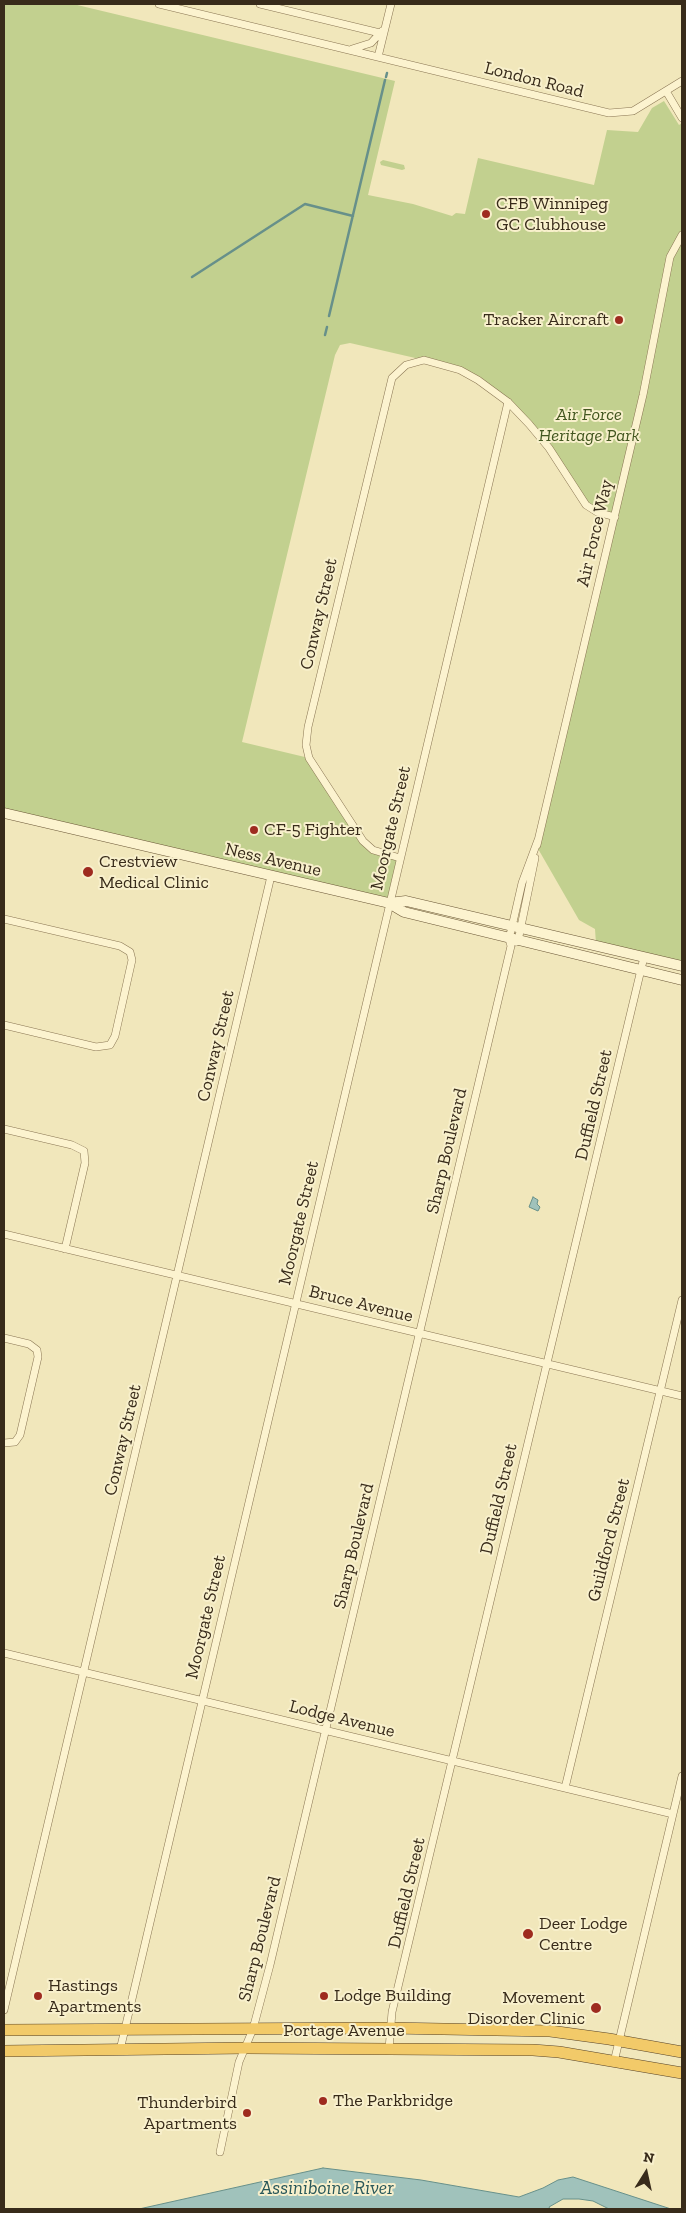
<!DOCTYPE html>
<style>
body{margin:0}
#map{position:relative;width:686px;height:2213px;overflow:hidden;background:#f1e7bb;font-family:"Zilla Slab",serif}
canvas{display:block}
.frame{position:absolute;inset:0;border:5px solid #382b1a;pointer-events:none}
.north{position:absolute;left:621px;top:2148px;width:50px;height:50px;-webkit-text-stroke:4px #f8f0cc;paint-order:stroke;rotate:10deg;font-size:14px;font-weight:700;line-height:20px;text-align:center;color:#382b1a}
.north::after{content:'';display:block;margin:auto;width:18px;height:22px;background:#382b1a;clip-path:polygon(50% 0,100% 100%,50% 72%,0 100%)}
</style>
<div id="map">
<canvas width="686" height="2213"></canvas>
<div class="frame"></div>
<div class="north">N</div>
</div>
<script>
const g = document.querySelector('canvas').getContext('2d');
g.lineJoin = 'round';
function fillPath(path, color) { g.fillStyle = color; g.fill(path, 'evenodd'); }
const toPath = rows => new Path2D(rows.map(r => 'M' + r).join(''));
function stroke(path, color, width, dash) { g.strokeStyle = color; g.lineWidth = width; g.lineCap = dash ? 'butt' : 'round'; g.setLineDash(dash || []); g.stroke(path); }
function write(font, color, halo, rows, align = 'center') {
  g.font = font + ' "Zilla Slab",serif'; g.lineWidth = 4; g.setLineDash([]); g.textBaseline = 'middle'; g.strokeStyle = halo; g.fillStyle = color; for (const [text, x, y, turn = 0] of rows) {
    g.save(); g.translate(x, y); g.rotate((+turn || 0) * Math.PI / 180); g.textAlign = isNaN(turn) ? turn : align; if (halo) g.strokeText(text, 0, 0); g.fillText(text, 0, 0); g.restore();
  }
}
const green = toPath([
 [4,4,73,4,395,81,368,195,413,204,452,216,456,213,465,214,478,158,594,185,607,130,638,132,652,108,664,101,679,125,682,123,682,966,596,944,595,929,579,920,537,847,615,517,593,510,529,424,473,377,424,360,350,343,340,345,335,355,242,742,309,758,368,846,400,858,389,903,4,813],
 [383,160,404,165,405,169,402,170,381,165,380,162]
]);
const water = toPath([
 [533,1197,538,1200,537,1204,540,1207,538,1211,529,1207,533,1197],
 [323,2168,421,2180,519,2197,543,2188,558,2180,573,2177,671,2209,609,2209,593,2201,579,2199,563,2199,549,2207,550,2209,139,2209,323,2168]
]);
const stream = toPath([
 [386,77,387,73],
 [192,277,305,204,353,216],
 [329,316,385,80],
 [325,335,327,327]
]);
const minor = toPath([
 [159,4,609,113,633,111,682,81],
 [260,4,380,33],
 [352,49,371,43,382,31],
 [378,57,391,4],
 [666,91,682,118],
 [537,845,643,395,670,257,682,235],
 [400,858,373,850,363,841,309,758,306,745,308,727,392,378,406,365,424,360,460,370,478,380,508,402,529,424,549,448,586,505,597,512,615,517],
 [4,919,120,946,130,952,132,960,115,1036,110,1045,96,1047,4,1025],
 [516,942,518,941,535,858],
 [4,1129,72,1145,84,1151,85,1163,65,1249],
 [4,1234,682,1396],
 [4,1338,29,1344,37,1350,38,1357,20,1435,15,1442,4,1443],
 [4,1653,673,1814],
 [565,1788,682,1300],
 [4,2010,271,876],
 [389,2049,392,2012,644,957],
 [120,2050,508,402],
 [614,2062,682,1776],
 [220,2152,239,2062,253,2029,270,1965,511,946,509,939,514,918,522,883,538,840]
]);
const secondary = toPath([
 [4,813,389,903,404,912,682,980],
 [389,903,406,901,682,966]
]);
const trunk = toPath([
 [4,2030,390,2028,550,2031,609,2039,682,2052],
 [4,2051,246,2048,533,2050,559,2052,682,2073]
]);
const markers = [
 [486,214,5,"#9e2b1f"],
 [619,320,5,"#9e2b1f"],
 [254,830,5,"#9e2b1f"],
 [88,872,6,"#9e2b1f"],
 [528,1934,6,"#9e2b1f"],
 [38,1996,5,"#9e2b1f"],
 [324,1996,5,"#9e2b1f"],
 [596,2008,6,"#9e2b1f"],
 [323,2101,5,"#9e2b1f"],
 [247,2113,5,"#9e2b1f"]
];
const streetNames = [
 ["London Road",534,80,14],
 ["Air Force Way",595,533,-77],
 ["Conway Street",319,614,-77],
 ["Moorgate Street",391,828,-77],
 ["Ness Avenue",273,860,13],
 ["Conway Street",216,1046,-77],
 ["Duffield Street",594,1105,-77],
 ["Sharp Boulevard",447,1151,-77],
 ["Moorgate Street",299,1223,-77],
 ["Bruce Avenue",361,1304,14],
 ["Conway Street",123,1440,-77],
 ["Duffield Street",499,1499,-77],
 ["Guildford Street",609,1540,-76],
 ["Sharp Boulevard",354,1546,-77],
 ["Moorgate Street",206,1617,-77],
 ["Lodge Avenue",342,1719,14],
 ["Duffield Street",407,1893,-77],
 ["Sharp Boulevard",260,1939,-76],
 ["Portage Avenue",344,2031]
];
const poiNames = [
 ["CFB Winnipeg",496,204],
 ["GC Clubhouse",496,225],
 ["Tracker Aircraft",609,320,"right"],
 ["CF-5 Fighter",264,830],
 ["Crestview",99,862],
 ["Medical Clinic",99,883],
 ["Deer Lodge",539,1924],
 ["Centre",539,1945],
 ["Hastings",48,1986],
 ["Apartments",48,2007],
 ["Lodge Building",334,1996],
 ["Movement",585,1998,"right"],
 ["Disorder Clinic",585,2019,"right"],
 ["The Parkbridge",333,2101],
 ["Thunderbird",237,2103,"right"],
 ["Apartments",237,2124,"right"]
];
const parkNames = [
 ["Air Force",589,415],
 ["Heritage Park",589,436]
];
const waterNames = [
 ["Assiniboine River",327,2189]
];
fillPath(green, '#c2d08f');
fillPath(water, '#a0c2bb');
stroke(water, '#67908a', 1);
stroke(stream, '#67908a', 2.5);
stroke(minor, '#8a7654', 8);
stroke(secondary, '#6b5737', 11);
stroke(trunk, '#574329', 12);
stroke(minor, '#fcf3cf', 7);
stroke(secondary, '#fcf3cf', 10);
stroke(trunk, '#f2ca69', 11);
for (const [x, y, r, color] of markers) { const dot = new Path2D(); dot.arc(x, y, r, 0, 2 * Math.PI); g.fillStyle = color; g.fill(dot); stroke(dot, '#f8f0cc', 2); }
write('18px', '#382b1a', '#f8f0cc', streetNames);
write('18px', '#382b1a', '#f8f0cc', poiNames, 'left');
write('italic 18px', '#42561f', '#f8f0cc', parkNames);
write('italic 19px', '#285759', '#f8f0cc', waterNames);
</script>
